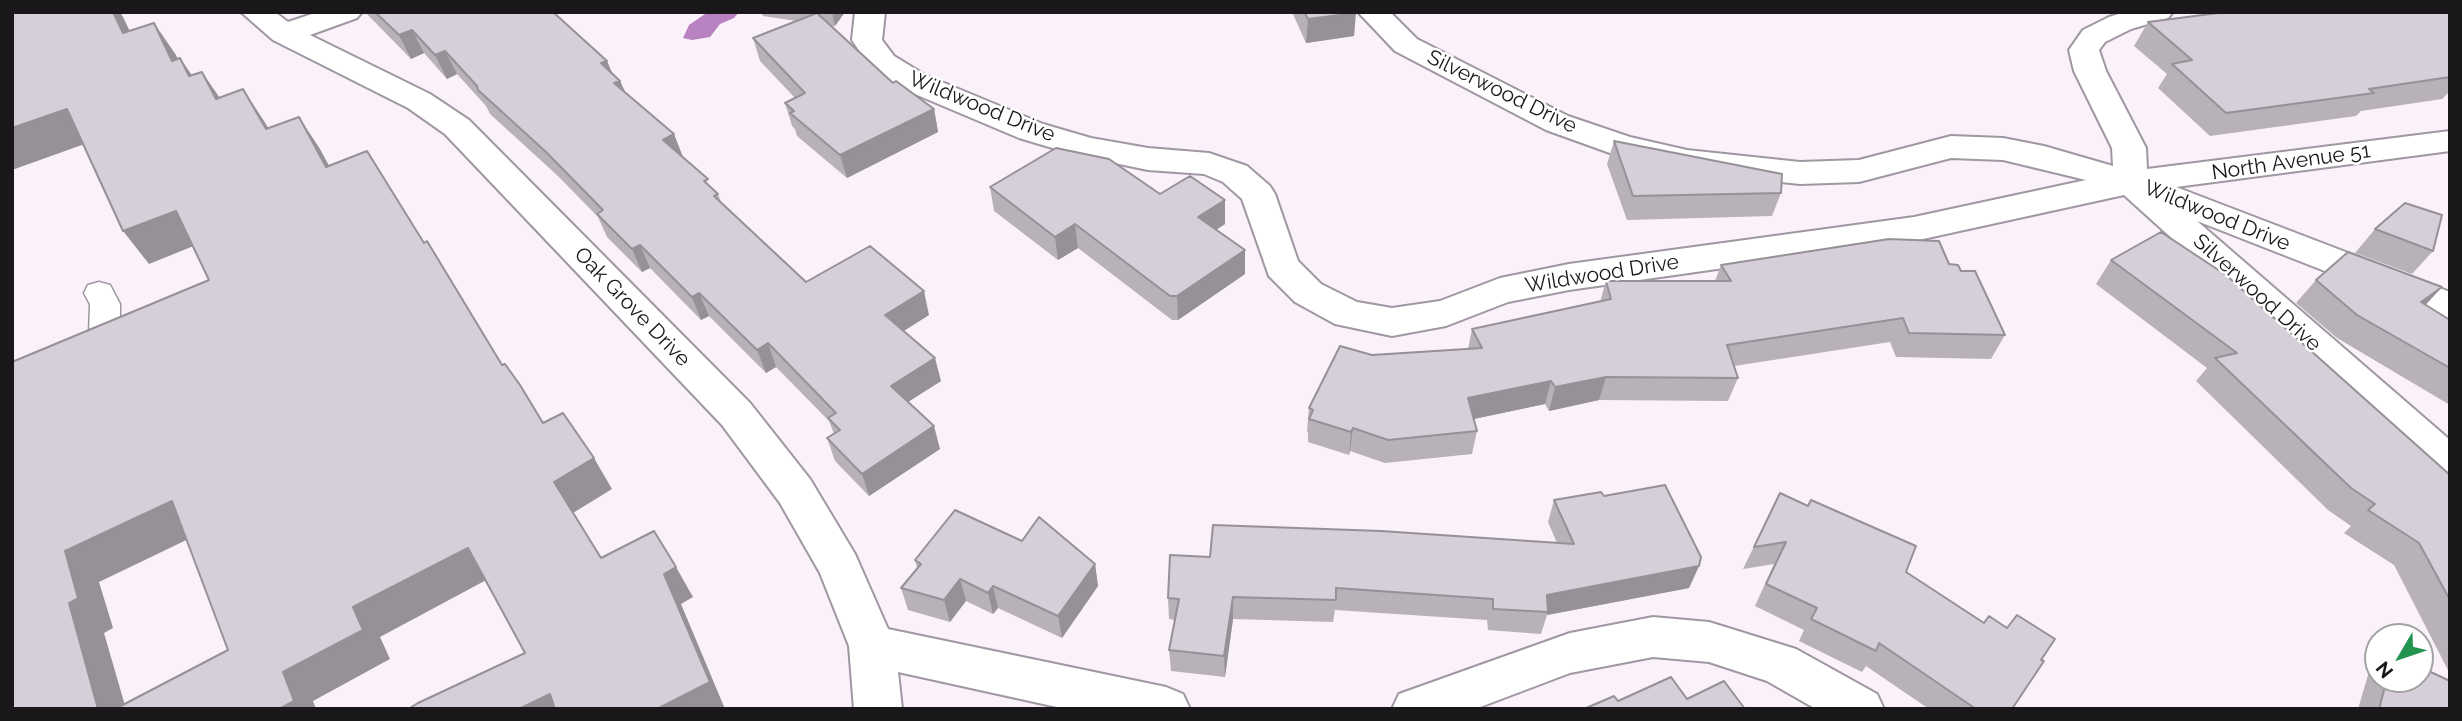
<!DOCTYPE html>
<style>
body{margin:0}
#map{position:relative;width:2462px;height:721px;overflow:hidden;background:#faf1fb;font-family:Raleway,sans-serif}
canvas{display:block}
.frame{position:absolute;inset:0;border:14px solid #19171a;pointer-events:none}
.north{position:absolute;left:2364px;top:623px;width:70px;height:70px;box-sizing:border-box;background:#fff;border:2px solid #a3a2a3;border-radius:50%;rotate:231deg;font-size:19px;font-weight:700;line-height:28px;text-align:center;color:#19171a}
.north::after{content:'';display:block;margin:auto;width:24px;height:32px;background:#23944f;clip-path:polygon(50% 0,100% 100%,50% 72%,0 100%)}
</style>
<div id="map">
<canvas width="2462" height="721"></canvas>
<div class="frame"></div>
<div class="north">N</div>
</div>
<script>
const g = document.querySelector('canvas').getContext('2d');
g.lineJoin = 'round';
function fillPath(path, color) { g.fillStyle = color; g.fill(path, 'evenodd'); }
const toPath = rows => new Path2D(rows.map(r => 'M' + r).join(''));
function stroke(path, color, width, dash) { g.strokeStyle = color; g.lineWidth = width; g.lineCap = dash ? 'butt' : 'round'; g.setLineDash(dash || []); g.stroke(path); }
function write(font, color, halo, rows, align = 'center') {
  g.font = font + ' Raleway,sans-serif'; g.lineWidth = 5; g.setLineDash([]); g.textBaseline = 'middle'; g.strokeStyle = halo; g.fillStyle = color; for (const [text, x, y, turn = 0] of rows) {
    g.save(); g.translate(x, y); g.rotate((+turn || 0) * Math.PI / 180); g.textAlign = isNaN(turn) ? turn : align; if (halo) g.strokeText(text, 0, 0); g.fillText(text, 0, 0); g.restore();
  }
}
const water = toPath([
 [708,12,739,12,734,18,720,24,710,37,692,40,683,38,689,25]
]);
const service = toPath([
 [99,282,110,285,120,304,120,340,115,348,86,370,12,401,12,376,64,354,89,335,90,304,84,293,88,285,99,282]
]);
const minor = toPath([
 [241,12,275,12,288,22,318,12,362,12,357,18,310,35,430,94,469,120,750,403,810,479,855,554,888,629,1166,687,1183,694,1190,709,1066,709,898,672,902,709,854,709,849,646,820,573,780,503,722,425,445,134,408,108,273,40,241,12],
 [855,12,885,12,882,40,894,56,925,75,1043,124,1091,138,1148,148,1209,153,1247,166,1270,186,1275,194,1298,261,1321,284,1357,302,1392,308,1440,301,1500,278,1569,264,1914,217,2086,180,2003,160,1951,158,1859,182,1800,184,1687,172,1610,153,1546,130,1395,51,1358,12,1390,12,1417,39,1568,116,1630,137,1687,150,1800,162,1859,160,1951,136,2003,138,2044,146,2113,166,2112,148,2074,71,2069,50,2083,30,2109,17,2125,12,2173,12,2168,18,2131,29,2105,42,2099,50,2106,71,2146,148,2147,169,2450,131,2450,151,2176,187,2450,292,2450,320,2197,221,2450,440,2450,480,2435,476,2124,195,1914,241,1569,290,1508,302,1446,326,1392,336,1335,324,1295,302,1269,276,1242,199,1223,182,1204,174,1148,170,1076,155,1019,138,903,89,872,70,852,40,855,12],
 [1653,617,1709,622,1796,649,1877,694,1884,709,1816,709,1767,681,1709,662,1653,657,1570,673,1475,709,1392,709,1399,694,1570,633,1653,617]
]);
const wall = toPath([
 [365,12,553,12,607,61,612,73,620,81,626,93,683,157,718,194,721,202,806,282,929,315,904,331,941,381,908,402,940,449,869,496,835,461,827,438,834,434,829,421,776,367,766,373,709,316,701,320,650,268,642,272,607,237,598,217,558,176,490,114,486,106,457,74,447,79,424,53,411,59],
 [761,12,845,12,835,26,830,26,893,83,934,109,938,132,847,178,797,136,795,129,792,126,785,103,795,98,760,61,753,38,796,21,763,16],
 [1292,12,1355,12,1354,36,1306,43],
 [2209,12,2450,12,2450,93,2447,94,2442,99,2361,111,2356,116,2210,136,2158,88,2167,74,2134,46,2148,22,2212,14],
 [1614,141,1781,193,1772,216,1627,220,1607,164],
 [990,187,1160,194,1225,224,1216,230,1245,250,1245,274,1178,320,1172,320,1078,248,1058,260,994,211],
 [2375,229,2433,251,2412,274,2355,253],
 [2111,260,2450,475,2450,674,2394,565,2344,533,2351,526,2328,510,2196,381,2207,368,2096,284],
 [1949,264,1961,271,2005,335,1991,359,1896,357,1890,342,1734,366,1738,378,1728,401,1599,400,1549,411,1545,404,1474,419,1477,431,1472,454,1385,463,1350,451,1349,455,1308,442,1308,432,1307,431,1309,408,1372,355,1468,349,1472,329,1600,302,1606,281,1715,281,1721,265],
 [2316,280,2442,287,2425,305,2450,320,2450,405,2337,338,2296,303],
 [1780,493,2041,660,2012,709,1929,709,1866,666,1862,672,1799,641,1804,630,1755,606,1774,564,1743,569],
 [1604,496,1699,566,1689,588,1547,615,1541,634,1488,630,1487,620,1335,610,1333,622,1233,619,1225,677,1171,671,1169,650,1175,620,1169,619,1168,598,1210,557,1557,543,1548,522,1554,500],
 [1022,541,1095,564,1098,586,1062,638,998,608,993,614,966,601,950,622,908,610,901,588,917,568,915,560],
 [2378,667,2378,679,2420,679,2450,709,2358,709,2368,675]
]);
const shadedWall = toPath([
 [113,12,120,12,124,19,146,65,123,33],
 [832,12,845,12,835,26],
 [1356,13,1354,36,1306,43,1308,19],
 [154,23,176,55,194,93,172,61],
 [412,30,424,53,411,59,399,35],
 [445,51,457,74,447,79,435,55],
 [180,58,202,90,189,76],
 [607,61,616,83,620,81,630,104,624,107,601,63],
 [202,72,224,104,216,99],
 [243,89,264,121,288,161,266,129],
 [67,109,93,141,12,170,12,128],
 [934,109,938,132,847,178,840,155],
 [299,117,320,149,347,199,326,167],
 [674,134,683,157,663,140],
 [1225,200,1225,224,1198,241,1198,217],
 [176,211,201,243,149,264,123,231],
 [1075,224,1078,248,1058,260,1055,237],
 [640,245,650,268,642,272,632,249],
 [1245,250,1245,274,1178,320,1177,296],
 [2442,287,2420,311,2421,302],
 [924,291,929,315,892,338,885,315],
 [699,293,709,316,701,320,692,297],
 [768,343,776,367,766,373,757,350],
 [935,358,941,381,897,409,891,386],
 [1606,377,1599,400,1549,411,1555,387],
 [1551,381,1545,404,1464,421,1468,398],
 [934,426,940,449,869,496,862,474],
 [1353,428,1350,451,1349,455,1351,432],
 [594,458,612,489,573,513,554,482],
 [172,501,203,532,99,582,113,628,104,633,126,709,98,709,69,603,65,551],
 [468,548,490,578,380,637,390,659,313,701,316,709,279,709,283,672,353,607],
 [1095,564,1098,586,1062,638,1058,616],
 [1699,566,1689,588,1547,615,1548,612,1547,595],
 [676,567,693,597,681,604,725,709,657,709,664,574],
 [960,579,966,601,950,622,944,600],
 [993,586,998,608,993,614,988,593],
 [1233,597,1233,619,1225,677,1224,656],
 [550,694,561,709,519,709]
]);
const building = toPath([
 [12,12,113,12,123,33,154,23,172,61,180,58,189,76,202,72,216,99,243,89,266,129,299,117,326,167,367,151,424,243,427,241,502,365,505,364,520,385,543,423,563,413,594,458,554,482,601,558,654,531,676,567,664,574,710,682,657,709,555,709,550,694,519,709,408,709,418,703,525,653,468,548,353,607,363,630,283,672,294,701,279,709,115,709,228,650,172,501,65,551,78,598,69,603,98,709,12,709,12,362,209,280,176,211,123,231,67,109,12,128,12,12],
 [375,12,553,12,607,61,601,63,620,81,614,83,674,134,663,140,708,179,704,181,718,194,714,196,806,282,870,246,924,291,885,315,935,358,891,386,934,426,862,474,827,438,840,430,828,418,836,413,768,343,757,350,699,293,692,297,640,245,632,249,597,214,603,210,546,152,478,90,477,86,445,51,435,55,412,30,399,35,375,12],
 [1304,12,1355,12,1356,13,1308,19,1304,12],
 [2226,12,2450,12,2450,77,2369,89,2374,93,2226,113,2172,64,2192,60,2148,22,2226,12],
 [817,13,893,83,896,81,934,109,840,155,790,113,794,111,785,103,805,93,753,38,817,13],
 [1614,141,1782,174,1781,193,1633,196,1614,141],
 [1056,148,1109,159,1160,194,1190,176,1225,200,1198,217,1245,250,1177,296,1170,296,1075,224,1055,237,990,187,1056,148],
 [2405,203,2442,215,2433,251,2375,229,2405,203],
 [2161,232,2226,275,2450,475,2450,600,2419,543,2368,510,2375,504,2351,488,2215,358,2237,353,2111,260,2161,232],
 [1889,239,1939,241,1949,264,1958,265,1961,271,1975,271,2005,335,1909,333,1903,318,1727,345,1738,378,1606,377,1555,387,1551,381,1468,398,1477,431,1388,440,1353,428,1351,432,1309,419,1313,410,1309,408,1340,346,1372,355,1482,348,1472,329,1611,299,1606,281,1731,281,1721,265,1889,239],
 [2348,252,2442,287,2421,302,2450,320,2450,368,2357,315,2316,280,2348,252],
 [1665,485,1701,557,1699,566,1547,595,1548,612,1493,609,1493,599,1336,588,1336,600,1233,597,1224,656,1169,650,1179,599,1168,598,1170,555,1210,557,1213,525,1381,531,1574,544,1554,500,1601,492,1604,496,1665,485],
 [1780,493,1808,506,1811,500,1916,546,1906,572,1984,623,1989,616,2007,628,2017,615,2055,639,2041,660,2044,661,2012,709,1976,709,1879,643,1876,651,1811,619,1817,608,1766,584,1786,542,1754,547,1780,493],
 [955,510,1022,541,1039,517,1095,564,1058,616,993,586,988,593,960,579,944,600,901,588,921,564,915,560,955,510],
 [2420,667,2450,681,2450,709,2379,709,2387,679,2420,679,2420,667],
 [1671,677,1687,699,1724,681,1745,709,1584,709,1614,696,1618,701,1671,677]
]);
const streetNames = [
 ["Silverwood Drive",1502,92,26],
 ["Wildwood Drive",982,107,22],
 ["North Avenue 51",2291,162,-8],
 ["Wildwood Drive",2217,216,22],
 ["Wildwood Drive",1602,274,-9],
 ["Silverwood Drive",2257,293,42],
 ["Oak Grove Drive",632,307,46]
];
fillPath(water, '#b781c2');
stroke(service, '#9f97a1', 3);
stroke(minor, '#9f97a1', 4);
fillPath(service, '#fff');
fillPath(minor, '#fff');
fillPath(wall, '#b8b1ba');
fillPath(shadedWall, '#969097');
fillPath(building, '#d6ced8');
stroke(building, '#969097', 2);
write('21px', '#19171a', '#fff', streetNames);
</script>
